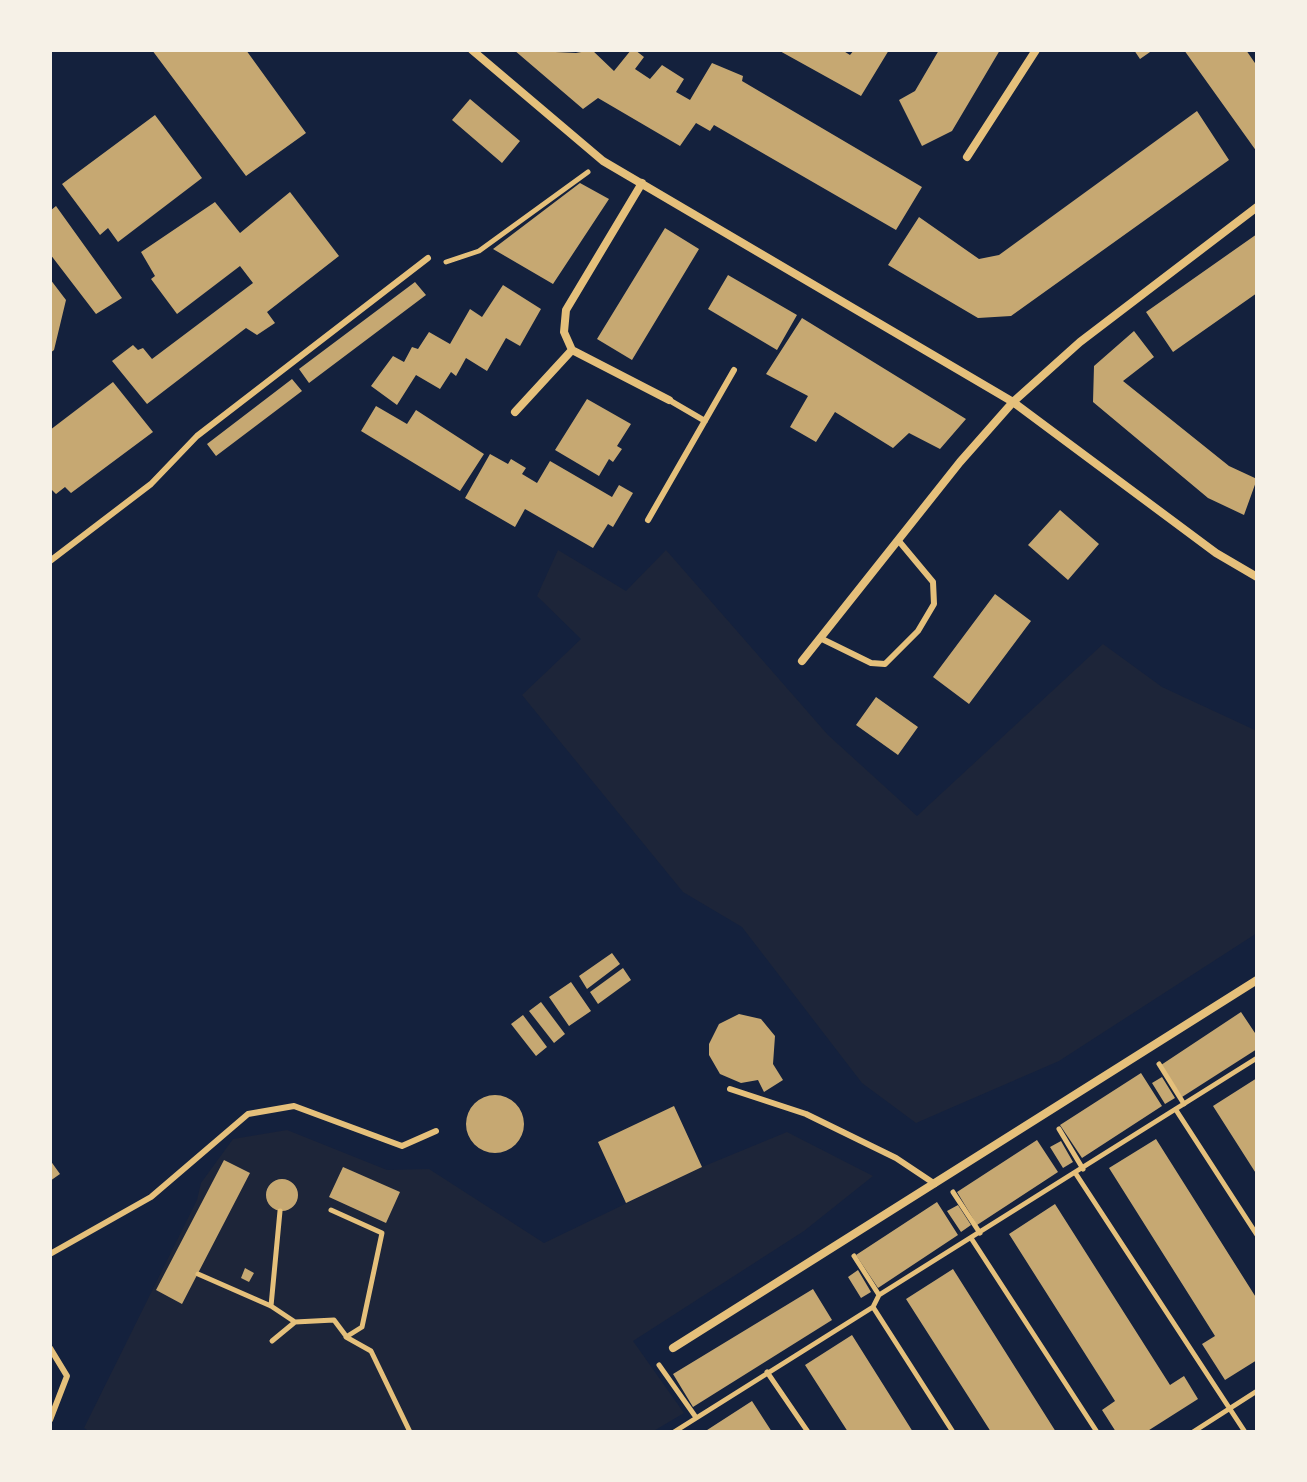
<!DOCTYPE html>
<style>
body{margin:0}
#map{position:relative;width:1307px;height:1482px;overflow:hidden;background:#14213d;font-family:"Asap Condensed",sans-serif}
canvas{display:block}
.frame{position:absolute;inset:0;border:52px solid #f6f1e7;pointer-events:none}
</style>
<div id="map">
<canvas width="1307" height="1482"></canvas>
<div class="frame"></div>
</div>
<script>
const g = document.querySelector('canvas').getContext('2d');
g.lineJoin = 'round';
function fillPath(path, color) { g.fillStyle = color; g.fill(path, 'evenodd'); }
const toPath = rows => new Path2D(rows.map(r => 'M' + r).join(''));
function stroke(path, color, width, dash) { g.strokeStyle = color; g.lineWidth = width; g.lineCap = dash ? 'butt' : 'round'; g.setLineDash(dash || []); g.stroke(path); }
const green = toPath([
 [558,550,626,591,666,550,828,735,917,816,1103,644,1162,687,1257,731,1257,933,1059,1061,916,1123,862,1083,742,927,683,892,522,695,581,639,537,596],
 [287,1130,387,1170,429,1169,544,1243,702,1167,787,1132,873,1176,804,1231,633,1341,684,1413,652,1432,90,1432,84,1428,197,1200,201,1183,233,1139]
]);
const building = toPath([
 [152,50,246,50,306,133,246,176],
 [514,50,576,53,592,50,614,71,631,50,635,50,644,57,635,69,650,79,662,65,684,79,676,92,690,100,712,63,743,76,742,81,922,187,896,230,714,125,710,131,696,123,680,146,598,98,583,109],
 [778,50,842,50,850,55,854,50,889,50,861,96],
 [939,50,1000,50,952,131,922,146,899,100,915,91],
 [1134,50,1153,50,1140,59],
 [1184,50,1246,50,1257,66,1257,152],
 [470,99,520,141,502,163,452,120],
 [1197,111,1229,160,1011,316,978,318,888,265,919,217,979,259,999,255],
 [155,115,202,178,118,242,108,228,100,235,62,184],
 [580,183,609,199,553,284,493,249],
 [290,192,339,256,267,312,275,323,257,335,246,328,147,404,112,361,133,345,138,350,143,348,152,359,253,283,240,266,177,314,151,279,155,276,141,252,215,202,240,233],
 [56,206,122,298,96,314,50,254,50,211],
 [665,228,699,249,632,360,597,339],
 [1257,234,1257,293,1173,352,1146,312],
 [728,275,797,315,777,350,708,309],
 [50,279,66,300,54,350,50,353],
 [415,282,426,295,309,383,299,369],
 [503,285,541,309,520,346,506,338,487,371,466,358,456,376,451,372,440,389,416,375,397,405,371,386,393,356,404,362,412,347,418,349,429,332,450,344,470,309,482,317],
 [802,318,966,419,940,449,909,433,893,448,835,412,816,442,790,427,808,396,766,374],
 [1134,331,1154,357,1123,381,1229,466,1257,479,1244,515,1208,498,1093,402,1094,366],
 [292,379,302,391,216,456,207,444],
 [113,382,153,432,71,493,65,487,56,494,50,488,50,430],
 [587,399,631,424,617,446,622,449,613,462,609,459,599,476,555,450],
 [376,406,407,424,416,410,484,454,460,491,361,431],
 [490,454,508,464,511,459,526,468,522,474,537,483,550,461,612,497,619,485,633,493,613,527,608,524,593,548,525,509,515,527,465,498],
 [1060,510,1099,544,1068,580,1028,545],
 [995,594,1031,621,969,704,933,677],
 [876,697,918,727,898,755,856,725],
 [612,953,620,964,587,989,579,976],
 [623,968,631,980,598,1004,590,992],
 [571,982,591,1011,569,1026,549,997],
 [541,1002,565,1034,554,1043,529,1011],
 [1241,1012,1257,1036,1257,1049,1182,1097,1161,1065],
 [739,1014,761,1019,775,1036,773,1064,783,1080,764,1092,758,1080,741,1083,720,1074,709,1055,709,1044,719,1024],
 [523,1015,547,1047,536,1056,511,1024],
 [1141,1073,1162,1106,1082,1158,1060,1125],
 [1162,1077,1175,1098,1165,1104,1152,1083],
 [1257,1078,1257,1175,1213,1106],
 '466 1124a29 29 0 1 1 58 0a29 29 0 1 1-58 0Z',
 [674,1106,702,1167,626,1203,598,1142],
 [1156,1139,1257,1299,1257,1360,1225,1380,1202,1344,1215,1336,1109,1168],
 [1037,1140,1058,1172,977,1225,957,1192],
 [1061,1141,1073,1162,1063,1168,1050,1147],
 [50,1160,60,1174,50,1181],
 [224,1160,250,1173,182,1304,156,1290],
 [343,1167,400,1192,386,1223,329,1197],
 '266 1195a16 16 0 1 1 32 0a16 16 0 1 1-32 0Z',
 [937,1202,958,1235,878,1288,856,1255],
 [1055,1204,1170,1385,1184,1376,1198,1399,1146,1432,1116,1432,1102,1410,1115,1401,1009,1234],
 [958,1205,971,1225,961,1232,947,1211],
 [245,1268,254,1273,249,1282,241,1278],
 [953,1269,1056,1432,991,1432,906,1299],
 [858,1270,871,1292,861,1298,848,1277],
 [813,1289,832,1320,693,1407,673,1374],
 [852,1335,913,1432,848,1432,805,1365],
 [752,1401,772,1432,704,1432]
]);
const path = toPath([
 [446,262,479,251,588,172],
 [1159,1064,1184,1104],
 [1176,1110,1257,1235],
 [1059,1129,1083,1169],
 [1076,1174,1245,1432],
 [953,1192,980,1233],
 [331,1210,382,1233,362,1327,346,1337,371,1351,410,1432],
 [971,1238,1097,1432],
 [854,1256,879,1295],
 [198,1274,271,1306,295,1322,272,1341],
 [271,1306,280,1211],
 [873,1307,953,1432],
 [295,1322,334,1320,346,1336],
 [659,1365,695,1416],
 [767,1372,808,1432],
 [674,1432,873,1307,879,1295,1257,1058],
 [1193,1432,1257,1391]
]);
const service = toPath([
 [669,400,705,421],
 [648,520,734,370],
 [50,561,151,484,197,436,428,258],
 [820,638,871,663,885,664,918,631,934,604,933,582,898,540],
 [730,1089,806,1114,896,1158,935,1184],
 [50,1254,151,1197,248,1114,294,1106,402,1146,436,1131],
 [50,1348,67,1376,50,1420]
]);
const minor = toPath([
 [472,50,603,161,1013,402,1216,553,1257,577],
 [967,157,1036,50],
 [642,183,566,310,564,332,572,350,669,400],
 [515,412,572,350],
 [802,661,960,462,1013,402,1080,342,1257,207],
 [673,1348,1257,980]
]);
fillPath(green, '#1d2539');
fillPath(building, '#c6a872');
stroke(path, '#e5c07b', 5);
stroke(service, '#e5c07b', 6);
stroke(minor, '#e5c07b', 8);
</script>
